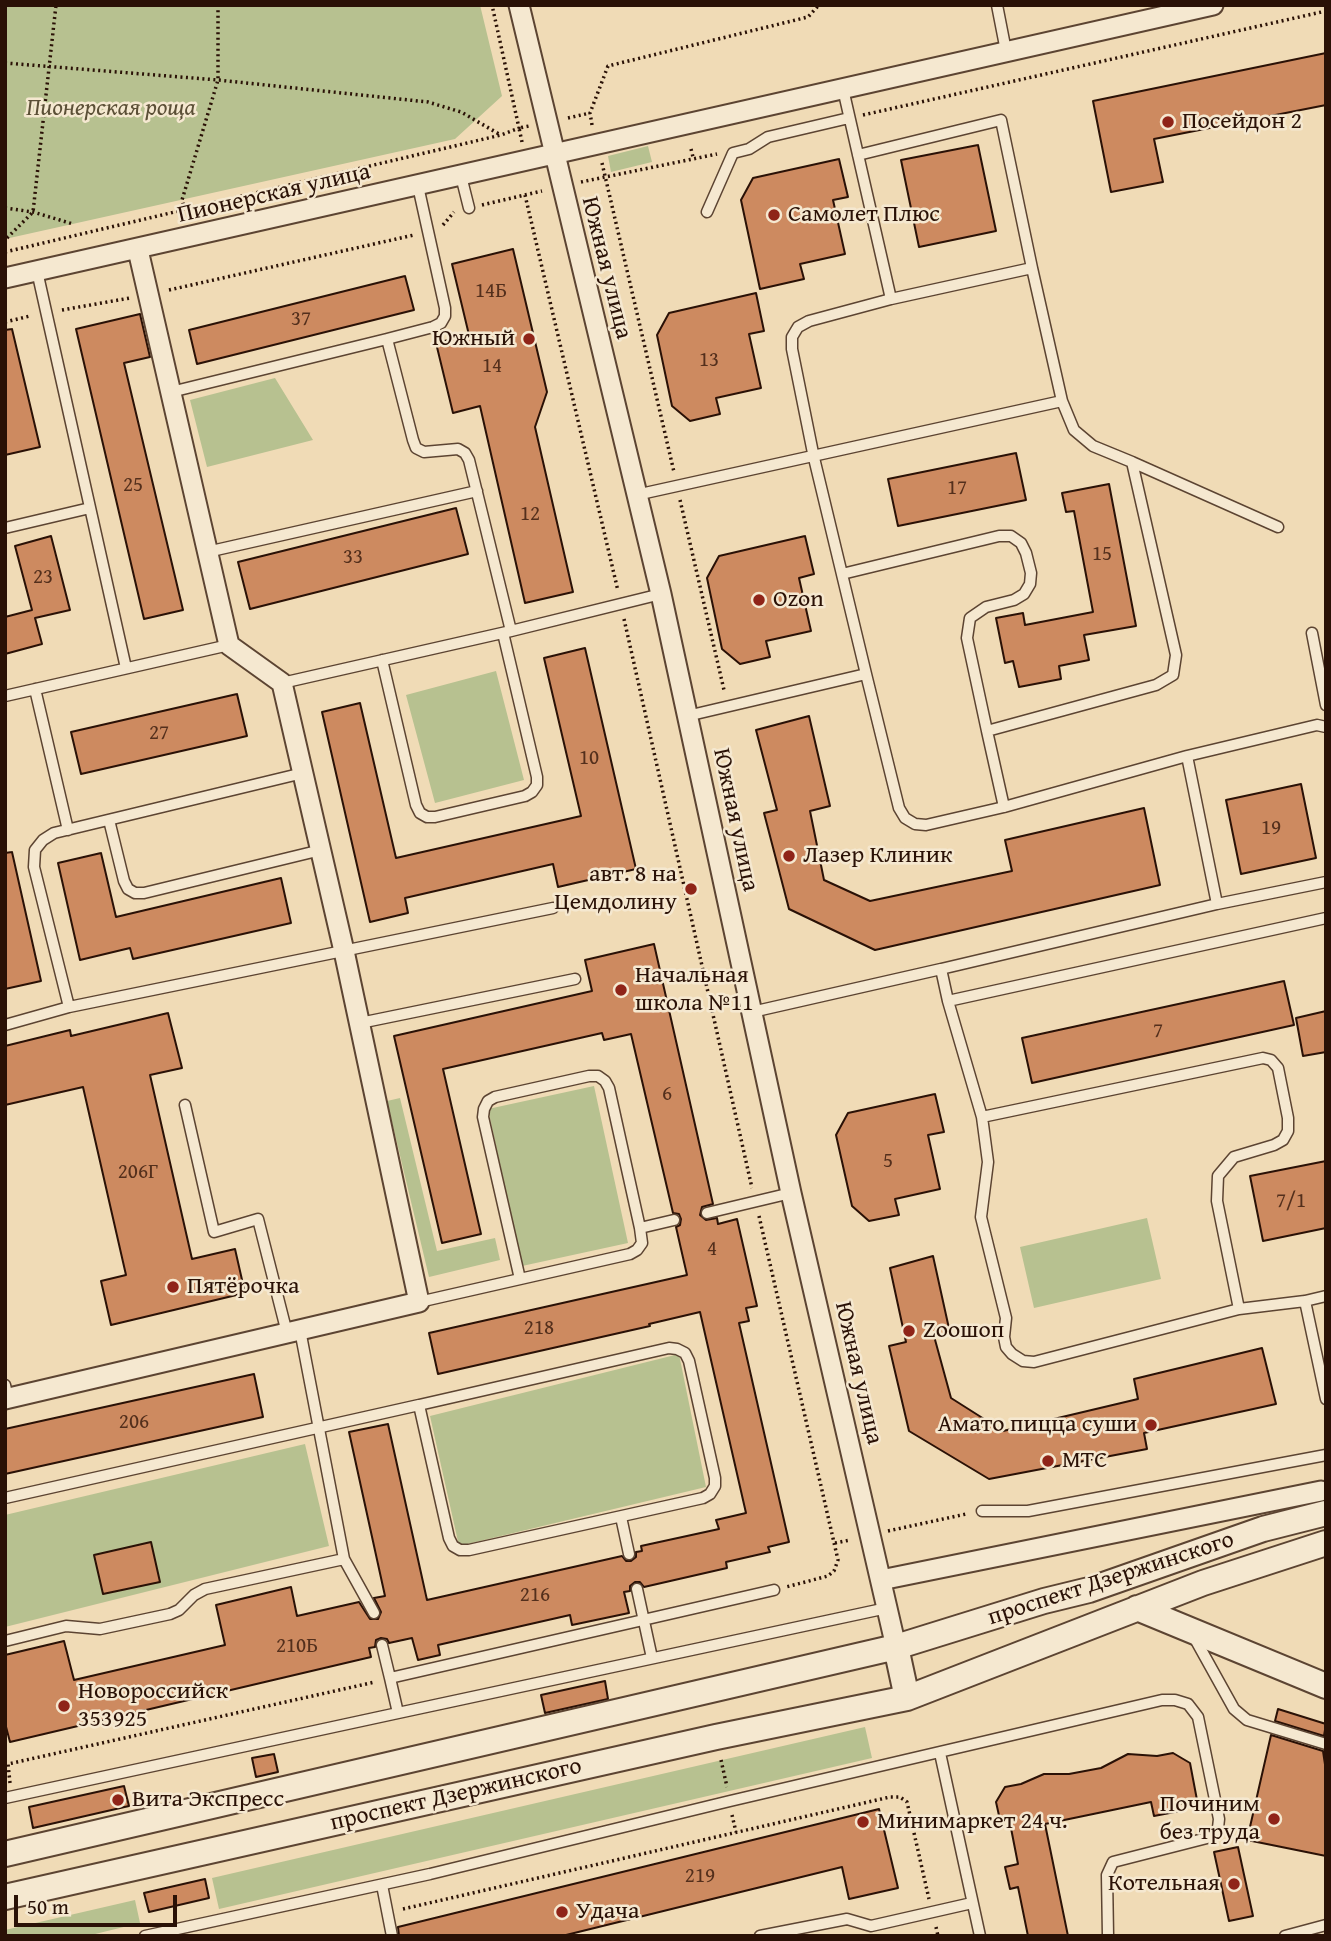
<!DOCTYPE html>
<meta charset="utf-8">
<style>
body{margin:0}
#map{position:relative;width:1331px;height:1941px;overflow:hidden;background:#f0dbb6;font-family:"Gentium Book Plus",serif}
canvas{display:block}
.frame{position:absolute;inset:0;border:7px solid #2a1106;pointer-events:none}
.scale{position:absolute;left:14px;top:1895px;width:163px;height:32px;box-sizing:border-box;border:4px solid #2a1106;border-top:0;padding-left:9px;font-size:21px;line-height:24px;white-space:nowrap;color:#2a1106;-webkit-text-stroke:5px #f5e8d0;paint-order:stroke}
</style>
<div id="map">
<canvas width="1331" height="1941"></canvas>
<div class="frame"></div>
<div class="scale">50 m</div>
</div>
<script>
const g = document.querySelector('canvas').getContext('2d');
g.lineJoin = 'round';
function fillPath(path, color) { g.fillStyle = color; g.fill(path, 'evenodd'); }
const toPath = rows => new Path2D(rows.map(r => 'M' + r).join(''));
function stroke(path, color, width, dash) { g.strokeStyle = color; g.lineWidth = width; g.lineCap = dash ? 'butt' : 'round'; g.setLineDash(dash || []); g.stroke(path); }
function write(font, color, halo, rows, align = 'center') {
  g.font = font + ' "Gentium Book Plus",serif'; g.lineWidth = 5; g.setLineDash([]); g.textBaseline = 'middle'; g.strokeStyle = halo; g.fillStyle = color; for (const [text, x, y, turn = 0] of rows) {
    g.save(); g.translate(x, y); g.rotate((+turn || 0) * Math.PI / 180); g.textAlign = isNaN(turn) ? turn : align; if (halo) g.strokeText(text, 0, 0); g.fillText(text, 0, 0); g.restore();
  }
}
const green = toPath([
 [5,5,480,5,502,96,455,139,5,239],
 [648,146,652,162,611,172,608,156],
 [275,378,313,440,207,467,190,400],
 [496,671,524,780,435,803,406,695],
 [594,1086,628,1243,522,1266,488,1109],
 [400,1098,437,1251,495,1238,500,1260,429,1277,387,1101],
 [1147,1218,1161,1279,1034,1308,1020,1247],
 [679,1354,706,1487,459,1546,430,1416],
 [305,1444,329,1546,5,1627,5,1515],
 [865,1727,872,1758,219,1909,212,1878],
 [135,1900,140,1923,87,1936,5,1936,5,1930]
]);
const building = toPath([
 [1326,53,1326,105,1154,139,1163,182,1111,192,1093,101,1326,53],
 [978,145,996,231,919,247,901,160,978,145],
 [839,159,848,197,833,200,845,254,800,264,804,279,760,289,741,200,753,178,839,159],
 [513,249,547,392,535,427,573,592,525,603,480,406,453,413,436,343,469,335,452,264,513,249],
 [405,276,414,310,197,364,189,330,405,276],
 [756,293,764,331,749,334,761,388,716,398,720,414,690,421,672,406,657,335,669,313,756,293],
 [140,314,150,357,124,363,183,610,144,619,76,329,140,314],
 [12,329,40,447,5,455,5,330,12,329],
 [1016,453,1026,500,898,526,888,479,1016,453],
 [1109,484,1136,626,1084,635,1089,660,1059,666,1061,679,1019,687,1013,661,1005,663,996,618,1023,613,1025,625,1093,612,1074,511,1066,512,1062,493,1109,484],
 [456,508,468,554,250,609,238,562,456,508],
 [51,536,70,610,35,618,42,644,5,654,5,617,32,610,15,546,51,536],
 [805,536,814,574,799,578,811,631,766,641,770,657,740,664,722,649,707,578,719,556,805,536],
 [585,648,636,869,558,887,553,864,405,898,408,913,370,922,322,712,360,703,396,858,581,816,544,658,585,648],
 [237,694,247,736,81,774,71,732,237,694],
 [809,716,830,806,810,811,824,880,870,901,1012,871,1005,840,1144,808,1160,885,875,950,789,909,764,813,777,810,756,730,809,716],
 [1301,784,1316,858,1241,874,1226,800,1301,784],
 [12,852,41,981,5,989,5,853,12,852],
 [101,853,116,917,281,878,291,923,133,959,130,948,80,960,58,863,101,853],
 [654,944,713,1204,702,1207,700,1215,706,1220,717,1218,718,1224,737,1219,757,1306,746,1308,749,1321,739,1323,789,1542,768,1547,770,1552,726,1562,727,1568,644,1587,640,1582,635,1582,630,1586,630,1591,624,1592,629,1613,572,1625,570,1615,438,1645,440,1655,418,1660,412,1638,389,1643,387,1639,381,1638,376,1640,375,1647,369,1648,371,1657,10,1742,5,1723,5,1655,64,1641,74,1680,225,1645,216,1605,291,1587,297,1616,359,1602,370,1619,378,1619,381,1612,374,1598,385,1596,349,1432,388,1424,427,1600,622,1556,626,1561,631,1561,636,1557,636,1552,642,1551,641,1546,719,1529,716,1520,746,1513,700,1312,649,1324,650,1326,438,1374,429,1333,687,1275,676,1227,680,1225,681,1219,679,1214,673,1213,631,1034,604,1040,602,1033,443,1069,481,1234,442,1243,394,1036,592,991,585,960,654,944],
 [1284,981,1294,1025,1032,1083,1022,1038,1284,981],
 [1326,1011,1326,1052,1303,1056,1296,1018,1326,1011],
 [168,1013,182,1068,150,1075,192,1259,235,1249,245,1293,111,1325,101,1281,126,1275,83,1087,5,1105,5,1046,70,1030,71,1036,168,1013],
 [935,1094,944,1132,928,1135,940,1189,895,1199,899,1215,869,1221,852,1206,836,1135,848,1113,935,1094],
 [1326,1161,1326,1228,1263,1241,1250,1176,1326,1161],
 [933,1256,950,1333,934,1336,951,1398,1003,1431,1138,1399,1134,1379,1262,1348,1276,1404,1144,1433,1147,1449,989,1479,909,1431,889,1346,906,1342,890,1268,933,1256],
 [254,1374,263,1417,5,1474,5,1429,254,1374],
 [151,1542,160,1582,103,1594,94,1555,151,1542],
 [605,1681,608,1699,545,1713,541,1695,605,1681],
 [1278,1709,1326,1724,1324,1736,1275,1721,1278,1709],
 [1271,1735,1323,1751,1326,1771,1326,1856,1247,1840,1271,1735],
 [1173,1753,1190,1763,1197,1800,1179,1804,1180,1811,1154,1816,1151,1802,1045,1824,1068,1936,1028,1936,1018,1887,1010,1889,1005,1867,1018,1864,1009,1818,1000,1820,996,1802,1005,1787,1021,1784,1044,1774,1069,1774,1101,1768,1128,1754,1157,1756,1173,1753],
 [274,1754,278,1772,256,1777,252,1758,274,1754],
 [124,1786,129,1806,33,1828,29,1807,124,1786],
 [879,1809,898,1888,849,1899,842,1867,562,1936,399,1936,398,1927,879,1809],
 [1238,1847,1253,1916,1229,1921,1214,1852,1238,1847],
 [205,1879,209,1898,149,1912,144,1893,205,1879]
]);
const path = toPath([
 [5,63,218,80,428,102,461,112,499,134],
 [863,115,1326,11],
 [568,118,590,113],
 [592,125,590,113,608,66,808,17,819,5],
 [522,142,519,128,529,126],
 [691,149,693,157],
 [602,163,674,472],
 [581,182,717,154],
 [525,195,618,591],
 [482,205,542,191],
 [5,208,33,212,73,224],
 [185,210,182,200,218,80,218,5],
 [443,225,454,212],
 [7,238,33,212,56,5],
 [5,252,501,135,519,128,492,5],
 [169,290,414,235],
 [62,310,130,298],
 [5,322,30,316],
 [680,500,724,690],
 [624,619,752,1188],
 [759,1216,838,1560,834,1571,828,1576,786,1587],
 [888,1531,966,1514],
 [835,1543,850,1540],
 [721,1760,727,1787],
 [10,1783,8,1764,375,1682],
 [732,1815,736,1832],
 [403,1909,890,1797,900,1797,907,1802,929,1899],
 [936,1927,938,1936]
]);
const service = toPath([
 [997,5,1006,51],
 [858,155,1001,120,1032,268],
 [461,176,469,208],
 [707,212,733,153,749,149,768,137,849,118],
 [37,271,126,668],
 [387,339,433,327,441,323,445,316,445,308,418,186],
 [171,392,387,339,413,440,416,448,424,452,458,449,465,453,469,460,511,631],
 [1132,462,1278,527],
 [636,495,1062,401,1032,268,891,299],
 [5,528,90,508],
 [207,552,477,491],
 [842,574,999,536,1011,536,1021,543,1026,553,1031,573,1030,584,1024,594,1014,600,986,607,970,618,967,638,987,731,1156,685,1173,675,1176,655,1132,462,1093,446,1074,430,1062,401],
 [1312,633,1326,705],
 [382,660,416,805,420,813,427,817,435,817,525,796,532,792,537,785,537,777,503,633],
 [866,674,899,808,905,818,915,824,926,825,1004,807,1187,756],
 [282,683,511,631,661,594],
 [35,689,68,830],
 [5,696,229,645],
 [687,716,866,674,814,458,792,349,792,337,798,327,809,321,891,299,843,89],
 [1326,727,1317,725,1187,756,1217,904,1326,882],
 [987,731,1004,807],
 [109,820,124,881,128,889,135,893,144,893,321,850],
 [941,969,1217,904],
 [948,1001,1326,918],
 [69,1007,34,867,35,850,43,840,54,833,303,773],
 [752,1012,941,969,948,1001,982,1117,988,1162,981,1217,1006,1318,1004,1337,1006,1347,1012,1354,1023,1361,1034,1362,1239,1309,1305,1301,1326,1296],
 [360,1023,575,979],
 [5,1025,69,1007,553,908],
 [185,1105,214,1232,258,1219,287,1333],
 [982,1117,1263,1058,1271,1060,1278,1068,1288,1118,1288,1131,1283,1140,1274,1145,1234,1157,1218,1176,1217,1201,1239,1309],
 [707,1213,791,1193],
 [520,1279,483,1117,484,1109,488,1101,495,1097,589,1076,598,1076,605,1081,609,1088,640,1228],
 [1305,1301,1326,1399],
 [419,1302,630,1254,637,1250,642,1243,640,1228,674,1220],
 [300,1330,344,1559,374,1613],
 [5,1385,8,1398],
 [5,1498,419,1405,449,1538,453,1546,460,1550,469,1550,703,1498,710,1494,715,1486,715,1478,689,1361,685,1353,677,1349,669,1348,419,1405],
 [982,1511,1028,1511,1326,1455],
 [621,1517,629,1554],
 [637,1589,652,1658],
 [1194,1637,1234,1709,1247,1720,1326,1744],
 [5,1641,66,1626,100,1629,170,1614,179,1610,194,1595,205,1589,344,1559],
 [382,1645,390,1678],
 [398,1713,887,1608],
 [940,1753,980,1936],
 [5,1798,398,1713,390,1678,774,1590],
 [382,1885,392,1936],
 [145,1936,430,1874,730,1801,1162,1700,1175,1700,1188,1704,1198,1717,1219,1819,1218,1828,1214,1835,1207,1838,1113,1862,1107,1875,1108,1936],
 [760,1936,847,1919,871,1926,972,1903],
 [1285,1936,1326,1925]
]);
const minor = toPath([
 [519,5,661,594,791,1193,896,1647],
 [5,278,1213,5],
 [5,1399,419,1302,344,951,282,683,229,645,138,250],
 [881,1580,1321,1491]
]);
const tertiary = toPath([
 [1137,1608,1326,1686],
 [896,1647,907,1698],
 [5,1854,896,1647,1044,1601,1089,1590,1263,1529,1326,1513],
 [5,1897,716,1737,907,1698,1203,1583,1326,1543]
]);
const markers = [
 [1168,122,7,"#8f2418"],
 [774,215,7,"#8f2418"],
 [529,339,7,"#8f2418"],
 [759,600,7,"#8f2418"],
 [789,856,7,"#8f2418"],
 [691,889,7,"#8f2418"],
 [621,990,7,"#8f2418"],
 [173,1287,7,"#8f2418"],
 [909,1331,7,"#8f2418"],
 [1151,1425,7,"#8f2418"],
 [1048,1461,7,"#8f2418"],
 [64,1706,7,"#8f2418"],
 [118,1800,7,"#8f2418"],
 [1274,1819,7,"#8f2418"],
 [863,1822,7,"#8f2418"],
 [1234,1884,7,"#8f2418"],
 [562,1912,7,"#8f2418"]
];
const numberNames = [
 ["14Б",491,292],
 ["37",301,320],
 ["13",709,361],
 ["14",492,367],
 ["25",133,486],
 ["17",957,489],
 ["12",530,515],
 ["15",1102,555],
 ["33",353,558],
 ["23",43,578],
 ["27",159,734],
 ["10",589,759],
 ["19",1271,829],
 ["7",1158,1032],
 ["6",667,1095],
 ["5",888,1162],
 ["206Г",138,1173],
 ["7/1",1291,1202],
 ["4",712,1250],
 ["218",539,1329],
 ["206",134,1423],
 ["216",535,1596],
 ["210Б",297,1647],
 ["219",700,1877]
];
const parkNames = [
 ["Пионерская роща",111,109]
];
const poiNames = [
 ["Посейдон 2",1182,122],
 ["Самолет Плюс",788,215],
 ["Южный",515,339,"right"],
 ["Ozon",773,600],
 ["Лазер Клиник",803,856],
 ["авт. 8 на",677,875,"right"],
 ["Цемдолину",677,903,"right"],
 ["Начальная",635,976],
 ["школа №11",635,1004],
 ["Пятёрочка",187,1287],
 ["Zooшоп",923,1331],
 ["Амато пицца суши",1137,1425,"right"],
 ["МТС",1062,1461],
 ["Новороссийск",78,1692],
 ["353925",78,1720],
 ["Вита Экспресс",132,1800],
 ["Починим",1260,1805,"right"],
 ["без труда",1260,1833,"right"],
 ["Минимаркет 24 ч.",877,1822],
 ["Котельная",1220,1884,"right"],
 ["Удача",576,1912]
];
const streetNames = [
 ["Пионерская улица",274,194,-13],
 ["Южная улица",606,268,76],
 ["Южная улица",735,820,78],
 ["Южная улица",858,1373,77],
 ["проспект Дзержинского",1111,1579,-18],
 ["проспект Дзержинского",456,1795,-13]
];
fillPath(green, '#b7c190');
fillPath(building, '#cd8a60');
stroke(building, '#2a1106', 2);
stroke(service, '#5c4432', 13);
stroke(minor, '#5c4432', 23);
stroke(tertiary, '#5c4432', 28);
stroke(path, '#2a1106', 3.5, [2, 3.5]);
stroke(service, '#f5e8d0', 10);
stroke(minor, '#f5e8d0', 19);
stroke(tertiary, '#f5e8d0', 24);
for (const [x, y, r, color] of markers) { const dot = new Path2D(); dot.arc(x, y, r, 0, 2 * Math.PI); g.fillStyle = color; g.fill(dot); stroke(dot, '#f5e8d0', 2.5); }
write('21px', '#532f1c', null, numberNames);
write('italic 24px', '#5b4f36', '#f5e8d0', parkNames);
write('24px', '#2a1106', '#f5e8d0', poiNames, 'left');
write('24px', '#2a1106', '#f5e8d0', streetNames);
</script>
